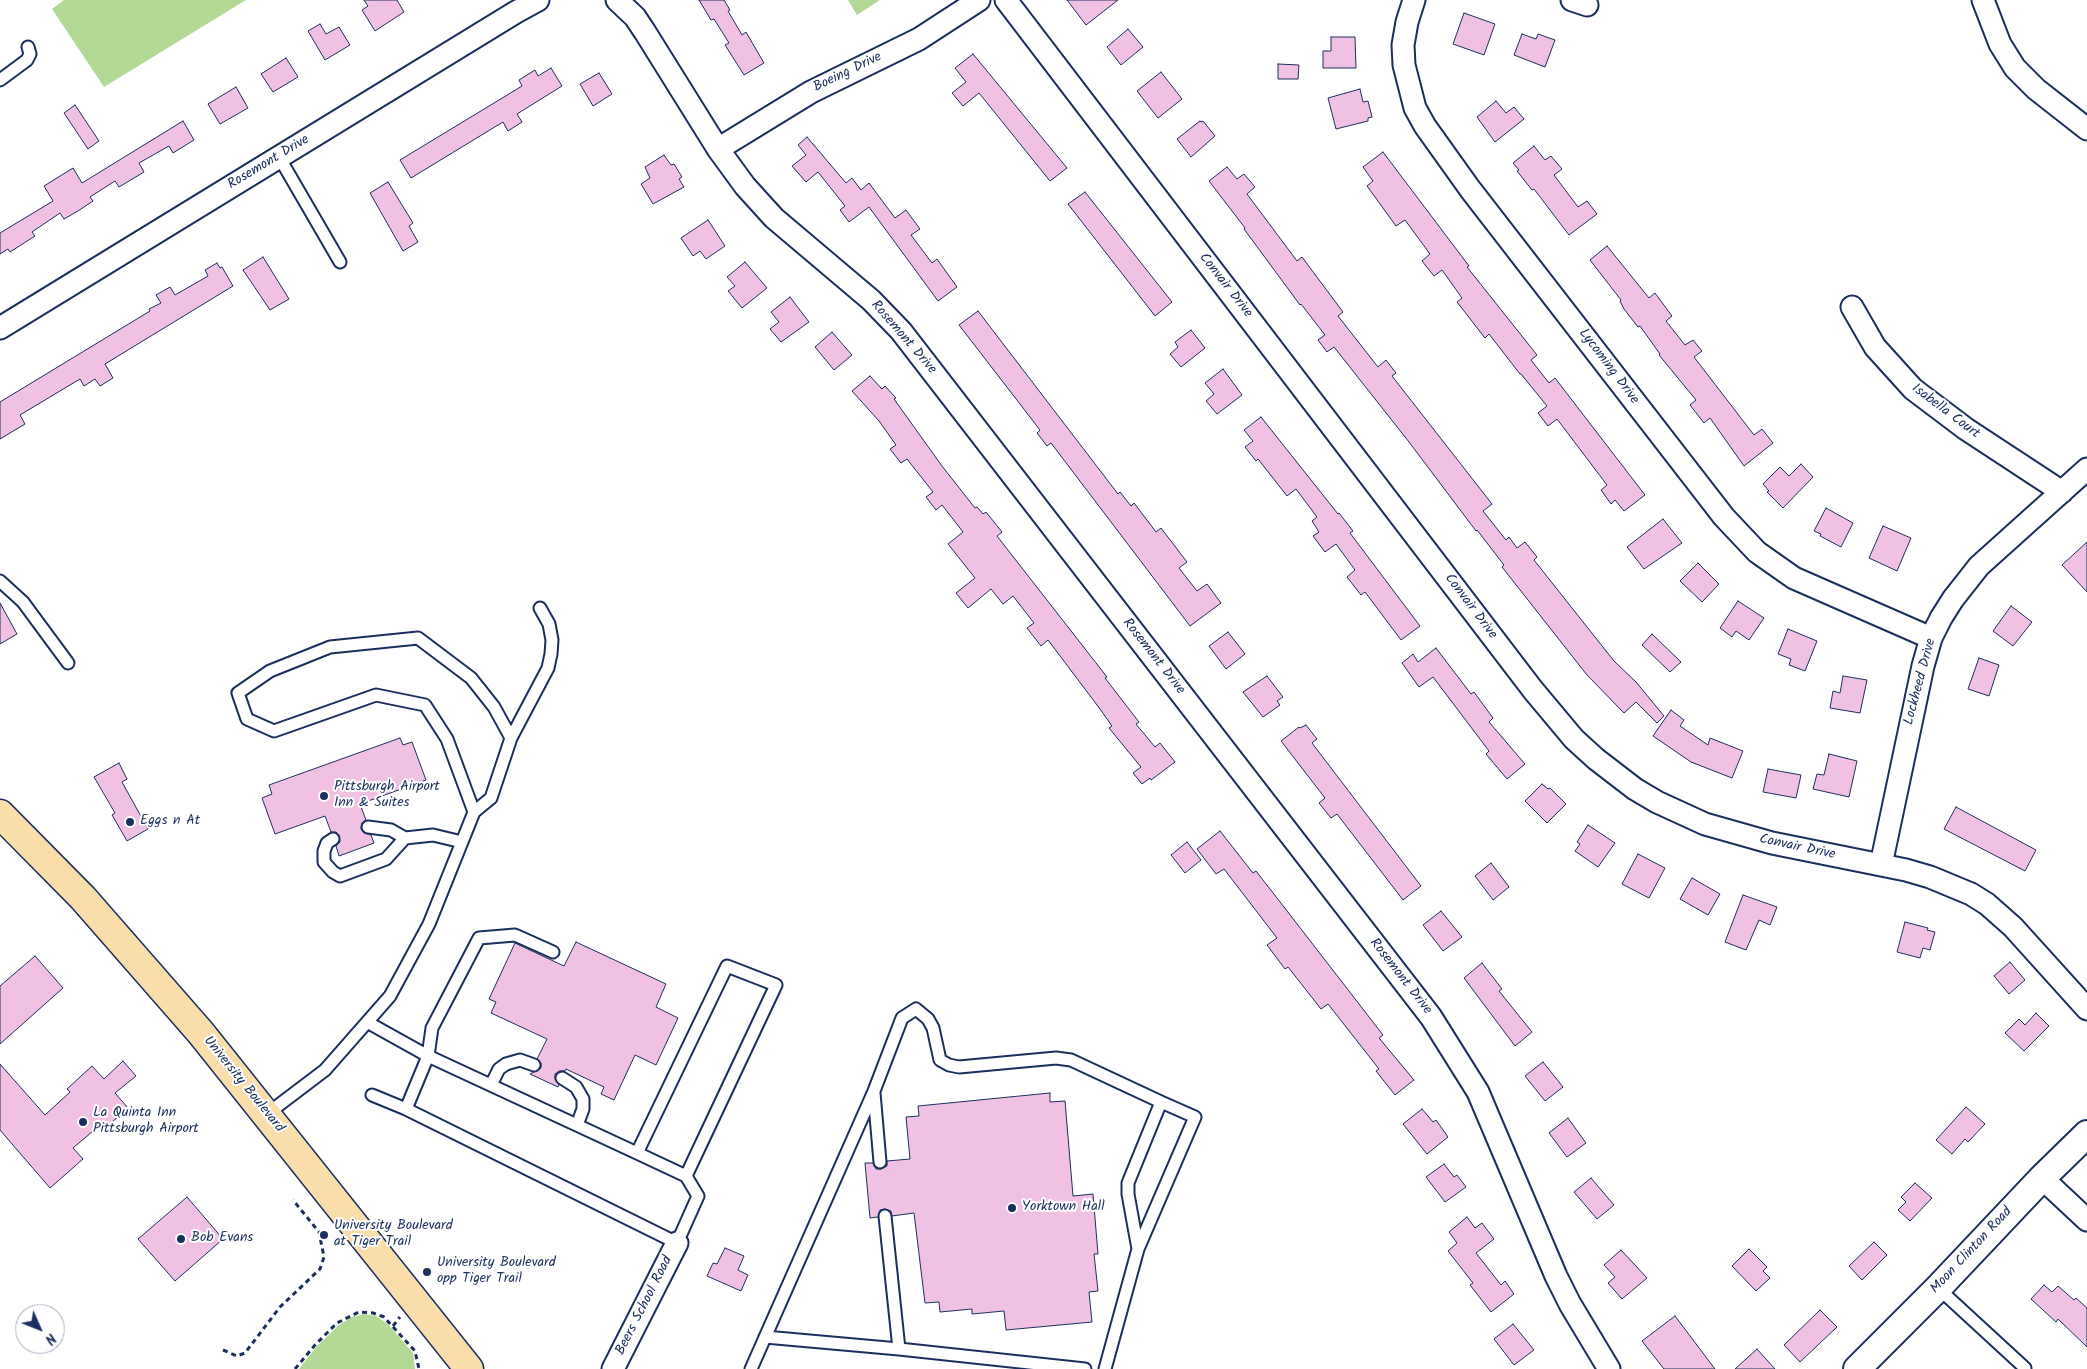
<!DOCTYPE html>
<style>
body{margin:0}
#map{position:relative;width:2087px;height:1369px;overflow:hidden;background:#fff;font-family:Kalam,sans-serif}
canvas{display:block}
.north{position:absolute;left:15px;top:1304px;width:50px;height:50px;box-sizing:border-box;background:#fff;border:1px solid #a4acbf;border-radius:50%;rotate:134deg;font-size:14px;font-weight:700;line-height:20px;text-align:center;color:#1b2f5e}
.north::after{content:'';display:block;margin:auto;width:18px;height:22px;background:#1b2f5e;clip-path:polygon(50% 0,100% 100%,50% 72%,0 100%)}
</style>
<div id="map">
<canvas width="2087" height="1369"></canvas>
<div class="north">N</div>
</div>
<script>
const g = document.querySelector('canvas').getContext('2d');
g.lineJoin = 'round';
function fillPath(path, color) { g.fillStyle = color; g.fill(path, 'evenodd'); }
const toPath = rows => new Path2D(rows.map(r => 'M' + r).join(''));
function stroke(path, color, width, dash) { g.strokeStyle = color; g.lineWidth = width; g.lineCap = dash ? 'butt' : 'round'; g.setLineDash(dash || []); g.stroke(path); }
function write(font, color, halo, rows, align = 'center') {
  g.font = font + ' Kalam,sans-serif'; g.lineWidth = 4; g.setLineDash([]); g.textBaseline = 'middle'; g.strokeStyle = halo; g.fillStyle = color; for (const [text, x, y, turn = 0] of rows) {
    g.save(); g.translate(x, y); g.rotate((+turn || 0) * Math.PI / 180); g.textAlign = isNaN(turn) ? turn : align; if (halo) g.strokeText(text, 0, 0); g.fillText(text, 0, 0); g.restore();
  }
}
const green = toPath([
 [64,0,246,0,104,87,52,9],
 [848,0,880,0,857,15],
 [364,1314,376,1316,388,1324,413,1353,415,1369,299,1369,317,1346,339,1325,352,1317]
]);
const building = toPath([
 [364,0,397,0,404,12,375,31,362,10,368,6,364,0],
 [699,0,724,0,730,10,728,11,742,35,746,32,764,63,744,75,725,45,729,43,714,19,711,20,699,0],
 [1067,0,1118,0,1086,25,1067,0],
 [1464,13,1495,24,1484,55,1453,44,1464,13],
 [320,24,326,34,339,27,350,45,325,60,308,31,320,24],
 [1128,29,1143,47,1121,65,1107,47,1128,29],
 [1522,34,1536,39,1538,34,1555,40,1545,67,1514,55,1522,34],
 [1331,37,1355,37,1356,68,1323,68,1323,51,1331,51,1331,37],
 [973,54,1067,168,1050,181,979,93,963,106,952,93,966,82,955,68,973,54],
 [286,58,298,77,273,92,261,74,286,58],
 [1278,64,1299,65,1298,79,1278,79,1278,64],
 [551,68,562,86,517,114,522,122,508,131,503,122,411,178,400,160,522,86,519,80,535,70,538,76,551,68],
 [1161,72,1182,99,1158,118,1137,91,1161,72],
 [599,73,612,94,593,106,580,84,599,73],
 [236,87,248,108,220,124,208,104,236,87],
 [1360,89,1363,102,1368,101,1372,117,1368,118,1368,121,1336,129,1328,98,1360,89],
 [1496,101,1506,113,1514,107,1524,119,1495,142,1477,117,1496,101],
 [75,105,99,141,88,149,64,113,75,105],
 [183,121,194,140,173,153,169,146,139,163,144,172,119,187,115,181,90,197,93,201,78,211,64,219,60,213,32,232,35,236,10,252,8,249,0,254,0,233,53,201,44,186,73,168,82,183,183,121],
 [1200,121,1201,122,1203,121,1215,136,1191,157,1177,139,1200,121],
 [807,137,846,183,852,178,861,190,869,183,895,218,906,210,920,229,911,235,932,263,937,259,957,287,938,301,869,207,849,222,840,210,845,206,818,172,806,182,792,166,806,155,798,145,807,137],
 [1534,146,1545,160,1551,156,1562,169,1554,175,1578,207,1587,201,1597,214,1569,235,1534,189,1532,190,1517,171,1519,170,1513,163,1534,146],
 [1383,152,1469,266,1467,267,1537,355,1531,360,1549,383,1555,378,1645,495,1624,511,1615,500,1611,504,1601,490,1607,485,1557,419,1548,426,1538,413,1547,406,1521,374,1520,374,1489,334,1485,338,1457,302,1462,298,1442,270,1434,276,1422,261,1430,254,1405,220,1396,226,1367,186,1373,181,1363,167,1383,152],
 [664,155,671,165,674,164,682,177,679,179,684,187,653,204,641,184,650,178,645,167,664,155],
 [1227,167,1237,179,1244,174,1255,187,1247,194,1297,261,1302,257,1343,312,1338,316,1378,367,1386,360,1396,373,1392,376,1492,504,1483,511,1506,540,1509,537,1517,548,1525,542,1537,557,1534,560,1614,661,1636,682,1664,716,1657,723,1636,702,1624,713,1587,675,1502,567,1504,565,1477,530,1476,531,1409,442,1334,347,1327,352,1318,340,1325,335,1301,304,1300,305,1244,229,1245,228,1209,181,1227,167],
 [388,182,413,223,409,226,418,242,403,251,370,193,388,182],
 [1085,192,1172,302,1155,316,1068,204,1085,192],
 [708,220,725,246,706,259,700,251,693,256,681,238,708,220],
 [1607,246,1649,298,1655,293,1672,316,1666,321,1685,345,1693,340,1702,351,1694,357,1754,435,1762,429,1773,443,1744,466,1710,418,1704,423,1690,405,1696,400,1659,355,1660,354,1640,326,1638,327,1624,309,1620,301,1621,300,1590,260,1607,246],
 [263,257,289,299,270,310,243,270,263,257],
 [745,262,767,288,742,308,728,291,735,286,727,277,745,262],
 [217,263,220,268,222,267,233,286,105,364,113,378,100,386,95,379,84,386,80,379,20,415,25,424,0,439,0,402,150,311,149,309,161,303,156,295,170,287,175,295,208,276,205,270,217,263],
 [790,297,809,322,781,342,770,329,779,322,771,312,790,297],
 [978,311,1118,494,1120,492,1131,506,1134,503,1156,532,1161,528,1187,562,1179,568,1197,591,1207,584,1221,603,1190,626,1051,443,1047,446,1037,433,1040,430,959,325,978,311],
 [1191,330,1205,348,1181,367,1170,354,1178,347,1175,342,1191,330],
 [832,332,852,355,834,370,815,347,832,332],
 [1223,369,1242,395,1217,414,1206,401,1214,394,1205,383,1223,369],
 [870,376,882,389,885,386,896,398,894,399,942,466,975,508,977,507,983,514,986,512,1002,532,997,536,1107,677,1105,678,1139,722,1136,724,1155,747,1160,743,1175,762,1151,780,1150,778,1142,784,1133,773,1141,767,1109,728,1112,726,1100,709,1048,640,1041,646,1027,628,1034,623,1013,596,1003,604,991,589,968,608,956,593,975,578,948,544,963,532,942,505,936,510,926,497,933,492,907,459,901,463,890,449,896,445,879,421,852,391,870,376],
 [1261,417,1338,514,1339,513,1353,531,1350,533,1420,626,1401,640,1365,592,1361,595,1347,577,1355,570,1336,544,1325,552,1313,536,1319,532,1312,521,1317,517,1296,489,1287,496,1258,459,1256,461,1245,447,1253,441,1244,430,1261,417],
 [1801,464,1813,477,1783,508,1767,492,1769,491,1763,484,1780,467,1789,476,1801,464],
 [1826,508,1853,523,1841,547,1820,536,1821,534,1814,531,1826,508],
 [1663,519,1682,543,1644,569,1627,547,1663,519],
 [1883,526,1911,538,1897,571,1869,558,1883,526],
 [2087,542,2087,592,2062,565,2087,542],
 [1698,563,1719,584,1702,602,1680,581,1698,563],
 [1738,601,1764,618,1749,640,1736,631,1732,637,1720,628,1738,601],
 [0,603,17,634,0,644,0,603],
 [2011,606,2032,622,2013,646,1993,631,2011,606],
 [1788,629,1817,641,1805,671,1789,665,1791,659,1778,654,1788,629],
 [1228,632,1245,654,1226,669,1209,646,1228,632],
 [1652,634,1681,662,1670,672,1642,645,1652,634],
 [1436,648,1471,694,1474,692,1493,718,1489,722,1525,764,1507,779,1486,754,1489,751,1433,677,1419,687,1402,663,1413,654,1418,662,1436,648],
 [1979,658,1999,665,1989,696,1968,689,1979,658],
 [1267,676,1283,697,1277,701,1280,705,1263,717,1243,692,1267,676],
 [1843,676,1867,680,1860,713,1830,708,1833,691,1840,693,1843,676],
 [1671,710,1684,720,1680,726,1708,745,1710,738,1743,751,1732,778,1691,762,1653,736,1671,710],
 [1306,725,1317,739,1312,743,1421,886,1403,900,1337,814,1331,818,1319,803,1325,798,1281,741,1299,727,1300,728,1306,725],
 [400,738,403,745,412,742,426,780,360,804,366,820,362,823,361,829,364,833,371,835,374,843,339,856,336,846,340,842,339,835,336,832,331,832,325,816,275,834,262,798,272,794,269,785,400,738],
 [1829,754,1857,761,1849,797,1813,789,1817,774,1824,775,1829,754],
 [119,763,127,779,122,782,148,829,127,841,112,815,115,813,94,777,119,763],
 [1768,769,1801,775,1796,798,1763,792,1768,769],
 [1542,784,1548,789,1550,788,1566,804,1547,823,1525,801,1542,784],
 [1956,807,2036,850,2025,871,1944,829,1956,807],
 [1588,825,1615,843,1598,867,1575,851,1580,844,1577,842,1588,825],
 [1220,831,1253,873,1256,871,1284,907,1383,1035,1379,1038,1414,1080,1395,1095,1376,1071,1379,1069,1328,1004,1321,1009,1288,967,1285,969,1267,945,1277,938,1224,869,1216,874,1197,849,1220,831],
 [1187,842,1201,860,1185,873,1171,855,1187,842],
 [1638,854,1665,868,1649,898,1622,884,1638,854],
 [1491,863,1509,887,1493,900,1475,876,1491,863],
 [1692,878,1720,894,1708,915,1680,899,1692,878],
 [1743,895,1777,907,1770,925,1759,920,1746,950,1725,942,1743,895],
 [1441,911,1462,937,1443,951,1423,925,1441,911],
 [1905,922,1928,928,1927,930,1935,932,1930,950,1923,948,1920,958,1897,952,1905,922],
 [576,942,666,984,656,1007,678,1018,656,1065,635,1055,614,1100,601,1094,604,1087,566,1069,565,1071,559,1071,555,1074,555,1078,559,1085,558,1087,530,1074,541,1068,541,1063,537,1059,547,1039,491,1013,496,1002,489,999,515,943,564,966,576,942],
 [35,956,63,988,0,1044,0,986,35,956],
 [2010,962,2025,980,2009,994,1994,976,2010,962],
 [1482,963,1502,989,1499,991,1532,1032,1515,1046,1464,978,1482,963],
 [2036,1013,2049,1026,2024,1051,2005,1033,2019,1019,2025,1025,2036,1013],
 [123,1061,136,1076,115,1093,128,1108,103,1130,99,1126,73,1148,83,1159,50,1188,0,1130,0,1064,45,1115,70,1092,67,1089,92,1066,104,1079,123,1061],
 [1543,1062,1563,1087,1545,1101,1525,1076,1543,1062],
 [1050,1093,1050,1102,1065,1101,1073,1196,1093,1194,1098,1254,1094,1254,1098,1291,1089,1292,1092,1322,1006,1330,1004,1311,972,1314,972,1309,940,1312,939,1302,925,1303,914,1213,892,1216,891,1211,885,1209,880,1210,878,1217,870,1218,865,1163,873,1163,876,1169,881,1169,887,1166,887,1161,910,1159,906,1117,919,1116,918,1106,1050,1093],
 [1966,1107,1985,1124,1968,1142,1965,1139,1952,1154,1936,1140,1966,1107],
 [1422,1109,1433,1122,1436,1120,1448,1137,1427,1154,1403,1124,1422,1109],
 [1568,1118,1586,1143,1567,1157,1549,1133,1568,1118],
 [1444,1164,1454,1177,1457,1175,1466,1187,1445,1202,1426,1177,1444,1164],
 [1591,1178,1614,1205,1597,1219,1574,1192,1591,1178],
 [1915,1183,1932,1198,1910,1221,1898,1210,1906,1202,1901,1197,1915,1183],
 [187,1197,223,1239,175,1281,138,1239,187,1197],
 [1467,1217,1475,1228,1482,1223,1494,1239,1476,1253,1501,1285,1505,1281,1514,1294,1491,1312,1470,1285,1473,1283,1448,1251,1457,1243,1449,1232,1467,1217],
 [1874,1242,1887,1255,1862,1280,1849,1266,1874,1242],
 [725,1248,744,1256,738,1270,748,1275,741,1291,707,1276,713,1263,717,1264,725,1248],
 [1749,1249,1767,1267,1763,1271,1770,1278,1756,1291,1732,1266,1749,1249],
 [1621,1250,1647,1278,1622,1299,1608,1283,1615,1277,1604,1265,1621,1250],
 [2044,1285,2052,1292,2058,1286,2074,1300,2076,1298,2087,1308,2087,1347,2058,1319,2056,1322,2031,1299,2044,1285],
 [1820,1310,1837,1327,1800,1362,1784,1345,1820,1310],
 [1675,1316,1715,1369,1664,1369,1642,1341,1675,1316],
 [1513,1324,1534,1350,1514,1365,1494,1339,1513,1324],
 [1757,1349,1775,1369,1735,1369,1757,1349]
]);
const path = toPath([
 [393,1326,400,1317],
 [223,1350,237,1356,245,1353,280,1307,320,1269,324,1257,319,1232,293,1200],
 [295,1369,315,1345,337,1323,359,1312,373,1313,384,1317,415,1351,419,1369]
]);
const service = toPath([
 [0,80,27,60,30,54,28,47],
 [279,157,340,262],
 [0,581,23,602,68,663],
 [511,738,548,668,551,654,552,640,549,624,540,608],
 [368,827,391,830,405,838,433,835,462,842],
 [333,839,327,843,324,851,324,862,333,872,340,876,386,859,405,838],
 [367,1022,428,1056,637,1153,727,966,776,985,686,1176,698,1196,677,1243,406,1109,428,1056,432,1028,479,938,515,935,553,952],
 [562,1078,576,1087,583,1099,583,1109,577,1125],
 [491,1085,499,1069,506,1064,520,1060,534,1065],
 [874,1093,880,1162],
 [372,1095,406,1109],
 [267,1114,325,1070,390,996,429,924,474,812,447,739,425,705,376,695,274,731,247,719,238,693,270,671,330,647,418,638,471,678,494,707,511,738,491,798,474,812],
 [637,1153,686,1176],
 [1138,1249,1195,1117,1161,1102],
 [1938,1288,2025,1368],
 [765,1337,899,1349,885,1216],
 [899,1349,1085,1369],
 [751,1369,874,1091,902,1018,916,1009,928,1019,933,1028,940,1060,949,1065,959,1067,1056,1058,1071,1060,1161,1102,1128,1183,1128,1194,1138,1249,1105,1369]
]);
const minor = toPath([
 [617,0,635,17,645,32,718,149,745,186,774,218,871,300,901,331,1431,1017,1478,1092,1556,1276,1570,1304,1609,1369],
 [1006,0,1533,690,1574,739,1596,759,1635,789,1657,802,1705,824,1772,843,1906,870,1930,877,1971,894,1987,904,2013,927,2087,1009],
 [1414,0,1407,22,1403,45,1404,65,1415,108,1425,126,1470,189,1724,517,1757,552,1794,578,1931,638],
 [1572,0,1587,5],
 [1983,0,2000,44,2015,68,2036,89,2087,129],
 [718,149,811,92,919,39,979,0],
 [1852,307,1875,347,1913,389,1966,429,2062,492],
 [0,328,516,12,538,0],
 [1881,865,1923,666,1931,638,1941,618,1953,599,1979,566,2087,469],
 [2042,1178,2087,1220],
 [613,1369,677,1243]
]);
const tertiary = toPath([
 [1857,1369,1938,1288,2042,1178,2087,1134]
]);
const primary = toPath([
 [0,814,83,898,201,1033,469,1369]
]);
const markers = [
 [324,796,5,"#1b2f5e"],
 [130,822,5,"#1b2f5e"],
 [83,1122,5,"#1b2f5e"],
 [1012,1208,5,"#1b2f5e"],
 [324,1235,5,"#1b2f5e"],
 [181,1239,5,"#1b2f5e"],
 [427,1272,5,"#1b2f5e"]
];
const streetNames = [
 ["Boeing Drive",848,73,-26],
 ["Rosemont Drive",269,163,-31],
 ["Convair Drive",1225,286,52],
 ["Rosemont Drive",903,338,49],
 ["Lycoming Drive",1608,367,53],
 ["Isabella Court",1945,412,37],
 ["Convair Drive",1470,607,53],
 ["Rosemont Drive",1153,657,52],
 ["Lockheed Drive",1921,682,-75],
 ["Convair Drive",1797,848,12],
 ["Rosemont Drive",1400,977,52],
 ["University Boulevard",243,1085,51],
 ["Moon Clinton Road",1972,1251,-47],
 ["Beers School Road",645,1306,-63]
];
const poiNames = [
 ["Pittsburgh Airport",334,788],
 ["Inn & Suites",334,804],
 ["Eggs n At",140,822],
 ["La Quinta Inn",93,1114],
 ["Pittsburgh Airport",93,1130],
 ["Yorktown Hall",1022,1208],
 ["University Boulevard",334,1227],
 ["at Tiger Trail",334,1243],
 ["Bob Evans",191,1239],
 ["University Boulevard",437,1264],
 ["opp Tiger Trail",437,1280]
];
fillPath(green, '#b2da96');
fillPath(building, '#f0c1e3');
stroke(building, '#1b2f5e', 1);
stroke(service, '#1b2f5e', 15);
stroke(minor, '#1b2f5e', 25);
stroke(tertiary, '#1b2f5e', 30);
stroke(primary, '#1b2f5e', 31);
stroke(path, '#1b2f5e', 3, [5, 4]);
stroke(service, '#fff', 11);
stroke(minor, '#fff', 21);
stroke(tertiary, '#fff', 26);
stroke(primary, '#f9deab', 28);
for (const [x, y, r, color] of markers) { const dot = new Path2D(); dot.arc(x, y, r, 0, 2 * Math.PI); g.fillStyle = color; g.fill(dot); stroke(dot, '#fff', 2); }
write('14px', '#1b2f5e', '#fff', streetNames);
write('14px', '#1b2f5e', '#fff', poiNames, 'left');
</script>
